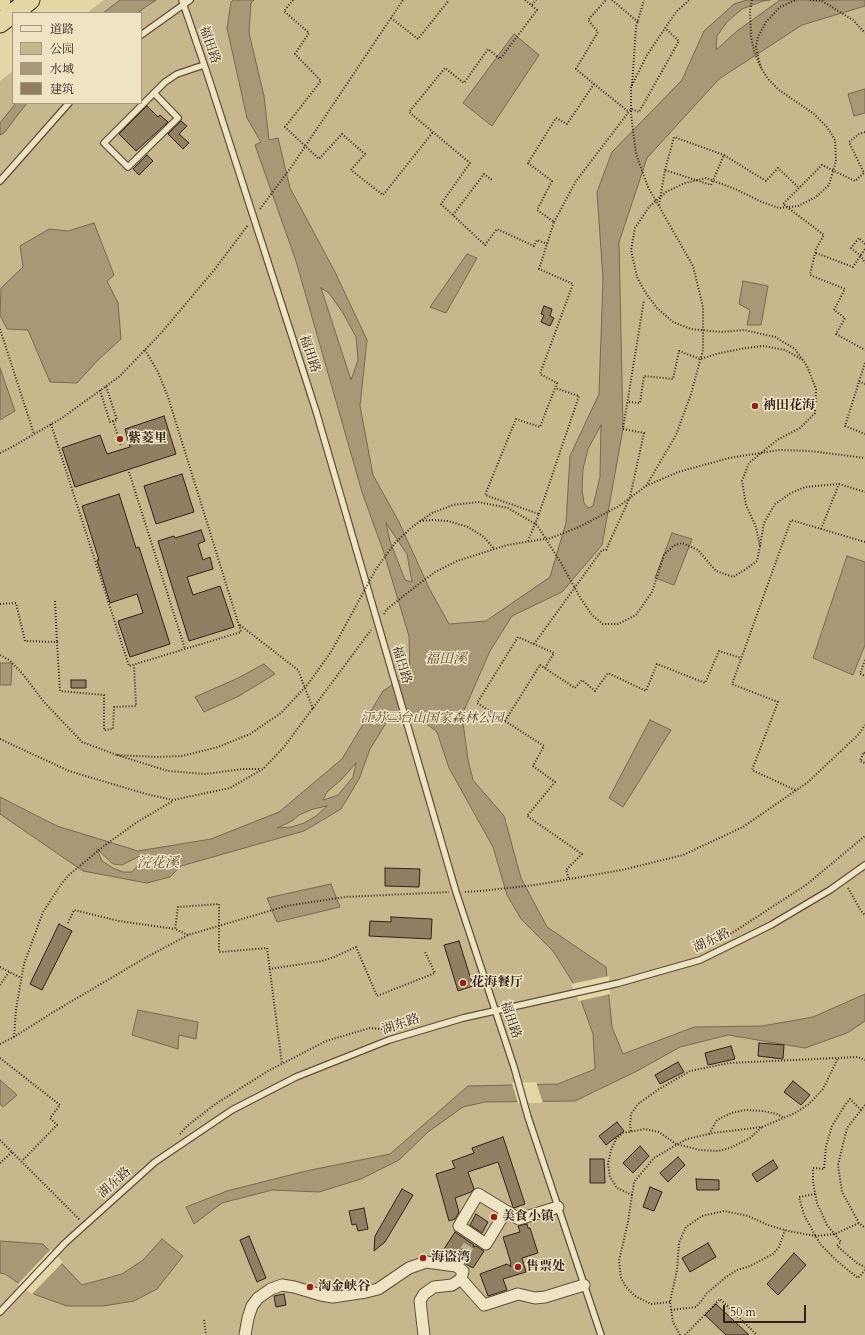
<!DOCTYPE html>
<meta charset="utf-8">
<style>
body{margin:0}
#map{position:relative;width:865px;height:1335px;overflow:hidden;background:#e5d6a5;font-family:Cardo,"Noto Serif SC",serif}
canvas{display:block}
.legend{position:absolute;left:12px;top:12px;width:130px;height:92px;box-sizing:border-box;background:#eee4c4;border:1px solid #a49680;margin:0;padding:5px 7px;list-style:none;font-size:12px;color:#34211a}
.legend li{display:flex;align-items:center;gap:8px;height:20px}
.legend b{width:20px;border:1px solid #a49680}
.scale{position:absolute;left:723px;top:1305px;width:83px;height:18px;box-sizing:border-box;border:2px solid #34211a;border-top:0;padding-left:5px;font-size:12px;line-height:14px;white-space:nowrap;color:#34211a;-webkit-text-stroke:3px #eee4c4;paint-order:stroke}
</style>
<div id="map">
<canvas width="865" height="1335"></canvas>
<ul class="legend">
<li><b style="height:5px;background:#eee4c4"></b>道路</li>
<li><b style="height:11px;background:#c7b78d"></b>公园</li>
<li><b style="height:11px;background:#a99876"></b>水域</li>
<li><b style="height:11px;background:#907f62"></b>建筑</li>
</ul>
<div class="scale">50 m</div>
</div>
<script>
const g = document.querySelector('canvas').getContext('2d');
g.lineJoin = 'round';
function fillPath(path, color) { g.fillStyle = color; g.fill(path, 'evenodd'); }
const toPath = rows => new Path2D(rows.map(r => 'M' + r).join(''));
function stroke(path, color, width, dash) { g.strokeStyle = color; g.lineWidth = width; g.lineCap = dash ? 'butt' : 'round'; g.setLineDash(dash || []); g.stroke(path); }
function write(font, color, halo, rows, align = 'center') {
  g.font = font + ' Cardo,"Noto Serif SC",serif'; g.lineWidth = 3; g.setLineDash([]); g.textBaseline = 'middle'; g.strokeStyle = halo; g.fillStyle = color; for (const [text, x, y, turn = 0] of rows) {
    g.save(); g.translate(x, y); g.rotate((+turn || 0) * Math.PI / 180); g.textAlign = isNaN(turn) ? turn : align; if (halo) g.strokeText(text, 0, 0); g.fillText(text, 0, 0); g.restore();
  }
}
const green = toPath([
 [104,0,865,0,865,1335,0,1335,0,81,13,71,13,103,141,103,141,13,87,13]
]);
const water = toPath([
 [120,0,156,0,137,13,103,13,120,0],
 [233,0,254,0,251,3,249,33,264,96,269,140,278,138,290,188,335,272,367,340,360,406,373,475,399,522,430,590,449,624,486,621,550,577,566,523,570,456,599,394,603,279,597,192,612,152,682,80,704,31,734,4,747,0,770,0,763,1,742,9,727,22,717,36,716,50,737,31,780,0,865,0,865,6,802,25,719,79,647,158,619,242,623,429,602,545,562,592,512,616,490,651,462,715,468,760,473,780,504,816,521,878,547,927,606,967,612,1027,623,1054,694,1027,762,1026,813,1017,865,994,865,1021,847,1033,805,1048,728,1035,680,1047,637,1071,575,1101,485,1102,463,1107,428,1132,399,1160,361,1179,319,1192,272,1190,222,1203,194,1224,186,1207,227,1191,306,1171,390,1154,468,1086,558,1084,595,1069,593,1034,577,989,553,951,521,919,507,895,493,847,449,768,437,732,419,718,388,720,370,749,359,779,341,809,304,831,181,866,170,877,147,883,83,871,0,814,0,797,57,826,138,851,211,839,279,812,342,759,383,691,410,673,409,636,384,553,362,492,296,261,255,145,261,142,247,118,227,28,231,2,233,0],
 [321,288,329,293,343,313,356,337,358,360,351,380,321,288],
 [601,425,600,477,593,506,588,508,584,503,582,490,583,469,588,449,601,425],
 [386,523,407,554,412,582,405,580,390,541,386,523],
 [356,763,353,777,338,795,323,800,327,792,341,780,356,763],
 [327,806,316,816,304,823,292,827,277,828,292,821,299,815,313,809,327,806],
 [97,849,113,864,122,865,142,855,140,863,132,872,123,872,113,868,102,861,97,849],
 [514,34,539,55,492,126,463,103,514,34],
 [865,89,865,113,854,116,848,94,865,89],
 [16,103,27,103,4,133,0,135,0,123,16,103],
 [94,223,114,275,107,281,118,303,121,339,98,360,77,383,50,382,28,330,7,329,0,315,1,288,23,267,20,246,49,229,68,231,94,223],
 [467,254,477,258,446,313,430,307,467,254],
 [743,281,768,286,761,325,747,325,750,310,739,304,743,281],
 [0,368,15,411,0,420,0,368],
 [672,533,692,539,674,585,655,578,672,533],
 [847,556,865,562,865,645,853,675,813,658,847,556],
 [0,663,12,663,11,685,0,685,0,663],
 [264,664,275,674,239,696,204,712,195,697,236,679,264,664],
 [650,720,671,730,623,807,609,798,650,720],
 [331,884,340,907,277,922,267,898,331,884],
 [138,1010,198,1022,196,1039,179,1035,178,1049,132,1035,138,1010],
 [0,1080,17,1095,3,1107,0,1104,0,1080],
 [162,1239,183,1256,157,1289,134,1301,103,1306,67,1306,36,1295,5,1274,0,1273,0,1241,43,1244,82,1285,122,1274,143,1260,162,1239]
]);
const pier = toPath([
 [609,976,610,994,579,1001,571,984],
 [536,1082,543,1103,518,1103,512,1083],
 [51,1249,63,1262,32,1294,18,1284]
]);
const building = toPath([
 [147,106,158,117,160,115,168,122,136,151,119,134,147,106],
 [181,121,187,126,179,134,189,143,183,149,168,134,181,121],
 [147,155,153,161,139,175,133,169,147,155],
 [544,306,552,309,550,316,554,318,550,326,541,322,544,315,541,314,544,306],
 [164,416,176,454,75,487,62,448,100,435,107,454,130,447,125,429,164,416],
 [182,474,194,512,156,524,144,486,182,474],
 [119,494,136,548,139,547,170,644,130,657,118,621,143,613,137,594,110,603,97,560,99,560,82,506,119,494],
 [201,530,205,541,198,544,203,560,210,557,213,569,187,577,193,595,220,586,234,627,189,641,158,541,174,536,175,538,201,530],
 [71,680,86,680,86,688,71,688,71,680],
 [385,868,420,869,419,887,385,886,385,868],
 [391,917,432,919,431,939,369,936,370,921,391,922,391,917],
 [59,924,72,931,42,990,30,984,59,924],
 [459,941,473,986,458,991,444,945,459,941],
 [759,1043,784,1045,783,1059,758,1056,759,1043],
 [731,1046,735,1059,708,1065,705,1053,731,1046],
 [678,1062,684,1072,660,1084,655,1075,678,1062],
 [793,1081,810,1095,801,1105,784,1092,793,1081],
 [617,1122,624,1131,606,1145,599,1136,617,1122],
 [503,1137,525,1204,514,1208,513,1207,498,1162,468,1172,474,1189,471,1192,455,1198,459,1212,455,1219,449,1221,436,1174,455,1168,452,1161,474,1153,472,1148,503,1137],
 [640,1146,649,1156,633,1173,623,1163,640,1146],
 [678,1157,685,1165,668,1182,660,1173,678,1157],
 [590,1159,604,1159,605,1183,590,1183,590,1159],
 [773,1160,778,1168,757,1182,752,1174,773,1160],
 [696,1179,719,1180,719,1190,697,1190,696,1179],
 [650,1187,662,1192,654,1211,643,1207,650,1187],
 [402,1189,413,1195,385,1242,374,1251,375,1236,402,1189],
 [364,1208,368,1229,358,1231,356,1224,352,1225,349,1211,364,1208],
 [476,1214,488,1222,482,1233,470,1225,476,1214],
 [527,1224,528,1228,530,1228,538,1253,522,1258,526,1272,503,1279,507,1290,488,1296,480,1274,507,1264,511,1267,510,1264,511,1263,503,1237,520,1232,518,1226,527,1224],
 [455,1232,474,1245,473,1247,476,1246,484,1251,473,1268,466,1264,470,1256,467,1249,464,1248,460,1249,454,1256,444,1249,455,1232],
 [249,1236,266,1278,257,1282,240,1240,249,1236],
 [708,1243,716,1257,690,1272,682,1258,708,1243],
 [794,1253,806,1265,778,1295,767,1284,794,1253],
 [284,1294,286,1305,276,1307,274,1296,284,1294],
 [716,1304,749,1335,726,1335,705,1315,716,1304]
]);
const streetTunnel = toPath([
 [463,1255,472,1240]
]);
const path = toPath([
 [293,0,284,11,309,33,295,54,321,81,285,127,319,159,342,134,365,154,351,170,383,195,433,132],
 [525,0,537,10,500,59,488,49,464,83,445,68,409,112,470,163,441,204,485,245,497,229,534,246,537,240,547,244],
 [612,0,638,22],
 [752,0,750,10,751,36,754,51,761,68],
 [810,0,822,1,853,20,865,33],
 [532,5,536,0],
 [391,18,418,39,449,0],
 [594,84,629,112],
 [632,86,636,27,644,0],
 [865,132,859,134,849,142,864,173,855,181,822,165,783,204,824,235,816,249,810,275,845,289,834,310,845,318,836,334,865,350],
 [665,170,674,137,724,155],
 [659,205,665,170,711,185,724,155,766,181,778,168,799,188],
 [260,209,292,166,403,0],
 [453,215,484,174,492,180],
 [554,222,576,181,631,109,639,112,679,41,665,28],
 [865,244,859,238,851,248,861,256,865,263],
 [816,253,853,267,865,249],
 [0,329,34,434],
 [865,363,845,426,865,434],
 [859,381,865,384],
 [100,390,110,422,117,420,106,386],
 [629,402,640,403,644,376,673,379,679,351,700,359,720,353,746,348,764,346,785,350,803,360],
 [113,421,121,446],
 [51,424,129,666,241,632,168,397,158,372,145,350],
 [0,453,12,447,62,418,120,376,162,332,215,269,248,225],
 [129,472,185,649],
 [646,486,678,472,729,458,779,450,810,451,865,458],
 [539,514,579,396,555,388],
 [420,521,432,520,448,521,468,527,484,537,494,549],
 [821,529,839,484],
 [528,541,539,514,485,495,516,419,540,427,557,383,540,374,573,284,539,269,554,222,537,210,552,181,528,163,556,118,567,124,594,84,576,69,598,32,588,20,606,0],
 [760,546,764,523,775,504,791,493,805,487,839,484,865,492],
 [55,601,57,642],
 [0,604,16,603,25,641,57,642,60,691,104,695,104,730,113,729,114,707,136,706,134,665],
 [384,614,387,609,415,587,435,572,457,561,507,545,551,538,579,527,619,506,646,486,676,435,691,394,703,350,703,307,693,266,648,187,636,154,631,114,631,87,647,55,676,12,689,0],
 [240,625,298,670,313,709],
 [534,644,602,550,606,550,630,497,644,433,623,429,644,300],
 [865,660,860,674,865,676],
 [545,668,554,653,518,637,477,703,544,746,533,766,555,782,527,816,582,854,566,870,569,879],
 [505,721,540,665,575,688,582,680,595,691,608,673,646,691,657,664,705,683,719,651,741,658],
 [0,739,69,771,146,794,173,800,230,788,263,769,284,747,371,630],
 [865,753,864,752,860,761,865,763],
 [117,755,168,771,205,774,243,769,261,769],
 [795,790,752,770,778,702,732,684,791,520,865,542],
 [848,888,861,911,865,915],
 [465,892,481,891,535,885,622,870,683,855,743,827,808,782,858,735,865,725],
 [68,923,74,910,119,921,175,929],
 [188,935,175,929,178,907,219,904,219,952,267,948,282,1064],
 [712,944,732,933,806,885,865,836],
 [0,967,21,978],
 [269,969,322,961,334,957,356,947,377,996,435,973,425,952],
 [0,985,9,972],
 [14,1037,16,1009,24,964,43,912,62,883,70,874,104,846,137,822,173,801],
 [0,1044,14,1037,55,1011,145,958,188,935,286,906,345,897,449,892],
 [0,1058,60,1105,50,1118,57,1125,22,1161],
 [865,1105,847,1128,838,1165,842,1192,859,1223,865,1228],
 [861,1110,850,1099,845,1105,832,1126,826,1146,824,1169,813,1168,813,1182,817,1203,827,1225,841,1242,837,1246,857,1263,865,1267],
 [631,1131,630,1126,631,1114,638,1104,659,1089,690,1071,729,1063,858,1057,865,1060],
 [180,1134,187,1126,214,1105,268,1071,326,1041,370,1028,391,1030],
 [709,1134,717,1120,731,1113,745,1110,763,1111,777,1114,784,1118],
 [0,1140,80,1220],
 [0,1163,12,1152],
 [815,1194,799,1197,804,1215,820,1244,837,1261,858,1278,865,1270],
 [632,1195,617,1188,610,1177,608,1164,611,1150,616,1139,623,1133,645,1129,659,1132,676,1144,700,1150,718,1151,730,1148,750,1138,762,1127],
 [670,1302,651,1304,635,1296,626,1287,621,1278,619,1261,628,1222,634,1182,654,1158,687,1139,713,1133,762,1127,795,1113,809,1104,823,1089,838,1058],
 [671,1310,696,1307,703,1299,706,1294,726,1277,737,1270,750,1266,773,1254,779,1247,785,1230],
 [204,1320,206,1335],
 [680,1335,673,1322,670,1302,677,1270,679,1243,686,1227,702,1216,724,1211,748,1216,768,1225,788,1231,816,1236,835,1234,859,1223],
 [685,1335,720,1299,757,1335]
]);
const lane = toPath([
 [182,0,207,73,316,411,456,892,514,1067,528,1117,601,1335],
 [141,35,190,0],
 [154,93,178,118,128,167,104,143,165,82,177,74,204,65],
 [0,181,69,103],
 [0,1312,65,1243,155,1162,232,1110,296,1077,389,1040,463,1018,619,983,700,960,771,925,830,890,865,865]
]);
const street = toPath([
 [506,1211,486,1244,459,1226,478,1194,506,1211,519,1219,558,1207],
 [456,1266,463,1255],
 [461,1279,484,1305,518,1294,535,1298,545,1297,584,1285],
 [245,1335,248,1318,252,1306,258,1298,271,1289,282,1285,294,1287,321,1295,333,1297,366,1292,378,1289,409,1268,426,1262,456,1266,463,1271,461,1279,452,1285,434,1287,424,1294,420,1301,424,1335]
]);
const highway = toPath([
 [0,1,1,0],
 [0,23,30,0]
]);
const pathBridge = toPath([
 [0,655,9,660,22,673,44,702,82,742,117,755,156,757,182,756,218,747,250,734,281,713,308,684,331,652,376,569,395,543,412,527,432,513,453,505,478,502,508,508,537,525,561,563,581,599,592,615,603,624,618,624,636,615,652,592,664,555,673,546,682,543,698,550,716,571,733,577,746,569,757,561,760,546,756,527,746,505,742,481,749,463,777,440,800,428,815,413,816,389,807,366,795,349,775,337,744,330,721,332,691,329,673,322,657,308,645,292,637,277,631,250,635,228,649,207,666,192,685,183,706,178,735,189,762,202,779,208,798,206,816,197,829,185,836,161,835,140,827,127,814,114,779,90,768,79,761,68,756,47,758,37,766,22,780,7,796,0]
]);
const markers = [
 [755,406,4,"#8f2418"],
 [120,439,4,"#8f2418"],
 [463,983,4,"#8f2418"],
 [494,1217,4,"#8f2418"],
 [423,1258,4,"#8f2418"],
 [518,1267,4,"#8f2418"],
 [310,1287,4,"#8f2418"]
];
const streetNames = [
 ["福田路",209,45,71],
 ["福田路",309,354,72],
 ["福田路",401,665,74],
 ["湖东路",712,941,-25],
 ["福田路",510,1020,72],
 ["湖东路",401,1025,-18],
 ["湖东路",115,1183,-42]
];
const poiNames = [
 ["衲田花海",763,406],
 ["紫菱里",128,439],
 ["花海餐厅",471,983],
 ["美食小镇",502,1217],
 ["海盗湾",431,1258],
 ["售票处",526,1267],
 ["淘金峡谷",318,1287]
];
const parkNames = [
 ["江苏三台山国家森林公园",432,719]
];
const waterNames = [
 ["福田溪",446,660],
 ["浣花溪",158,864]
];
fillPath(green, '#c7b78d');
fillPath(water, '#a99876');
stroke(water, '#7a6851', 1);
fillPath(pier, '#e5d6a5');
fillPath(building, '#907f62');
stroke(building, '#34211a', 1);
stroke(streetTunnel, '#c2b289', 11, [11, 5.5]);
stroke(lane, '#604e3d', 8);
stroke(street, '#604e3d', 13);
stroke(highway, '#34211a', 21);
stroke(path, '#34211a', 2, [1, 2]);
stroke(lane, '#eee4c4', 5.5);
stroke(street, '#eee4c4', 11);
stroke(highway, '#e5d6a5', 19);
stroke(pathBridge, '#34211a', 2, [1, 2]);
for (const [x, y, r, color] of markers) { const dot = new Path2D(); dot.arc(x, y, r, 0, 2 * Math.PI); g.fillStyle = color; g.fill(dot); stroke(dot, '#eee4c4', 1.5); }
write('13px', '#34211a', '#eee4c4', streetNames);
write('bold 13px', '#34211a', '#eee4c4', poiNames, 'left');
write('italic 13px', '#594637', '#eee4c4', parkNames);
write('italic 14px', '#5d4b3a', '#eee4c4', waterNames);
</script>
